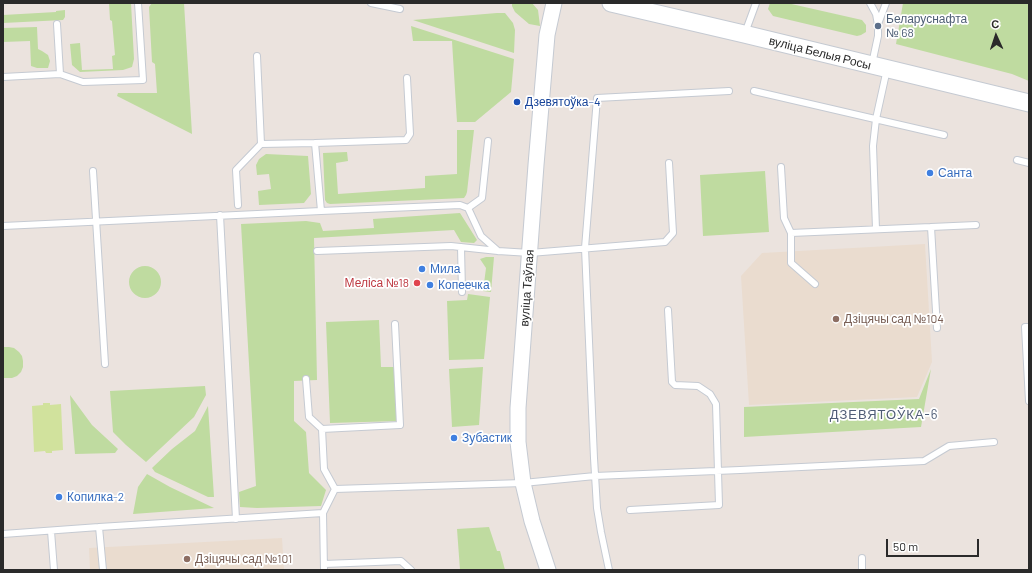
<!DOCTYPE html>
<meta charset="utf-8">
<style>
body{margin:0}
#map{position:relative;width:1032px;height:573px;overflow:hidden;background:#ebe3de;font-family:Barlow,sans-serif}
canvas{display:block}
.frame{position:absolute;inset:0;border:4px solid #2a2a2a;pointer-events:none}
.north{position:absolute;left:976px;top:16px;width:40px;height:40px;-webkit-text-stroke:3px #fff;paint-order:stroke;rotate:357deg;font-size:11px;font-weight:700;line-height:16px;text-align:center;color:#2a2a2a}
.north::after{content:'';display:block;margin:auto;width:14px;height:18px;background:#2a2a2a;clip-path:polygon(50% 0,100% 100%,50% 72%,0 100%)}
.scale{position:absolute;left:886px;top:539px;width:93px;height:18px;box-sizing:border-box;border:2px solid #2a2a2a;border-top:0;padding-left:5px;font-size:12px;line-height:14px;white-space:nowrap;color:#2a2a2a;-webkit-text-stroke:3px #fff;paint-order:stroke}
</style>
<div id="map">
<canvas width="1032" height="573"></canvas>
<div class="frame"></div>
<div class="north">С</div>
<div class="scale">50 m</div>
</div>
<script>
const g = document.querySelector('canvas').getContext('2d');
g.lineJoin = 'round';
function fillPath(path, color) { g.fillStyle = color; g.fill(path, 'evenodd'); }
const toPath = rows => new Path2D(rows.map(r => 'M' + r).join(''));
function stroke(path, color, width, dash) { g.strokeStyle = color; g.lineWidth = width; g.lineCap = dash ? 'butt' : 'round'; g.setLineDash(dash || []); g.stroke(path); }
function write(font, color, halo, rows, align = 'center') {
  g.font = font + ' Barlow,sans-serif'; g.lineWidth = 3.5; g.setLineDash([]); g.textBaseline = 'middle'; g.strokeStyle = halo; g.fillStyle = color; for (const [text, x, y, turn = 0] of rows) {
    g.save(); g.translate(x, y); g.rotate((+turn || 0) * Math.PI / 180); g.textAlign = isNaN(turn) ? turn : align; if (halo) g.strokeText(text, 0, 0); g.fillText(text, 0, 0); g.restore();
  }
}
const education = toPath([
 [925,244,932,362,917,397,749,405,741,276,762,253],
 [282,538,284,570,90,570,89,548]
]);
const green = toPath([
 [109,3,131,3,134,59,132,67,123,70,80,72,72,65,70,44,80,43,82,70,113,69,112,56,115,55,112,21,110,20],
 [152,3,184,3,192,134,117,96,118,93,157,93,155,64,152,62,149,7],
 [512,3,532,3,538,10,540,26,529,24,515,12,512,6],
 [770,3,787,3,862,20,866,25,866,32,861,35,857,36,773,16,768,9],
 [903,3,1029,3,1029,81,1012,74,896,44],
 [65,10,65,17,63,20,3,23,3,15,56,12,56,11],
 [497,13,505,13,513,23,515,30,514,53,413,20],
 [411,26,514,59,511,92,475,122,457,122,452,41,413,41],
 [37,27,38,49,42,51,48,55,50,61,48,68,37,68,31,66,30,41,3,42,3,28],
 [457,130,474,130,467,192,466,195,464,198,330,204,327,203,325,200,323,153,347,152,348,161,336,163,338,194,425,188,425,176,457,174],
 [266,154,308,156,311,194,304,203,259,205,258,191,271,189,269,174,257,175,256,165,259,159],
 [765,171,769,232,703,236,700,175],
 [460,213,477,240,474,243,461,242,454,230,314,238,317,380,294,381,294,421,306,432,309,473,326,490,321,506,257,508,240,507,239,492,256,486,241,224,306,221,320,223,323,231,374,228,373,219],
 [486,257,494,257,491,292,483,291,486,268,480,259],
 '129 282a16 16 0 1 1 32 0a16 16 0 1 1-32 0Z',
 [468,294,490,297,484,359,449,360,447,301,467,300],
 [379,320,381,367,396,367,399,421,330,423,326,322],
 [3,347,9,347,14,348,19,352,22,356,23,361,23,367,21,372,17,376,12,378,3,378],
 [483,367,479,425,452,427,449,369],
 [931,369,921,427,744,437,744,407,919,399],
 [205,386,206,395,194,417,146,462,126,445,113,432,110,391],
 [70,395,92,425,118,449,115,453,75,454],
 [208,406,214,497,208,497,155,472,152,468,172,449,195,431],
 [147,474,170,487,214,508,133,514,138,487],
 [489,527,497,551,500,551,505,570,460,570,457,529]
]);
const pitch = toPath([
 [43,403,50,403,50,405,61,404,63,450,52,451,52,453,46,453,45,451,34,452,32,406,43,405]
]);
const service = toPath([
 [371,3,400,9],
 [870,3,876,14,878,25,878,36,872,64],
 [57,24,60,74],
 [878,24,886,3],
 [745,33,756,3],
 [257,56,261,144,315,143,321,211,460,205,468,208,481,236,498,251],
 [3,77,60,74,83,82,143,80,138,3],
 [754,91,944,135],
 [315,143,406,140,410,134,407,78],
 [1017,160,1029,163],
 [781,167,784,218,791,233,931,227,937,328],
 [93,171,105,364],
 [238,205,236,170,261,144],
 [468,208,482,198,488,141],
 [220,215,236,519],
 [3,226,321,211],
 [931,227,976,225],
 [876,229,873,146,876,119,887,69],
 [791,233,791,263,815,284],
 [461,247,462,292],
 [317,251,451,246,498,251,530,253,665,242,673,233,669,163],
 [1029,327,1025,327,1029,401],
 [306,379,309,417,322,429,324,469,335,489],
 [322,429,400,425,395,324],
 [630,510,719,505,716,404,710,394,698,386,675,385,672,382,668,310],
 [99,527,103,570],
 [51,531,54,570],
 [3,534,99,527,323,513],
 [862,558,862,570],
 [324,564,401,561,411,570],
 [324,570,323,513,335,489,523,483,595,476,740,470,924,461,949,446,994,442],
 [609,570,601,532,597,508,594,458,585,248,597,98,729,91]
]);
const tertiary = toPath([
 [548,570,532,521,523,483,518,442,518,408,536,165,547,35,554,3]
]);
const secondary = toPath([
 [611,3,744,34,1029,103]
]);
const markers = [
 [878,26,4,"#5c6f8a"],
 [517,102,4,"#1a4fb4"],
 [930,173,4,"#3f7fe0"],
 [422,269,4,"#3f7fe0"],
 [417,283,4,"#e0444e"],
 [430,285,4,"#3f7fe0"],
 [836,319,4,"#8d6e63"],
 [454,438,4,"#3f7fe0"],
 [59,497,4,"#3f7fe0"],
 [187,559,4,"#8d6e63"]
];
const serviceNames = [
 ["Беларуснафта",886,19],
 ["№ 68",886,33]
];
const streetNames = [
 ["вуліца Белыя Росы",820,53,14],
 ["вуліца Таўлая",527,288,-86]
];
const transitNames = [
 ["Дзевятоўка–4",525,102]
];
const shopNames = [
 ["Санта",938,173],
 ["Мила",430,269],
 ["Копеечка",438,285],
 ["Зубастик",462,438],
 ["Копилка-2",67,497]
];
const healthNames = [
 ["Меліса №18",409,283]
];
const educationNames = [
 ["Дзіцячы сад №104",844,319],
 ["Дзіцячы сад №101",195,559]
];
const neighbourhoodNames = [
 ["ДЗЕВЯТОЎКА-6",884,415]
];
fillPath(education, '#eadccf');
fillPath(green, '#bfdba0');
fillPath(pitch, '#d1e29d');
stroke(service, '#c5cad2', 8);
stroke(tertiary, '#c5cad2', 17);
stroke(secondary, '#c5cad2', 19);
stroke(service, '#fff', 6);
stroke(tertiary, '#fff', 15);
stroke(secondary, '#fff', 17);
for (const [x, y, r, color] of markers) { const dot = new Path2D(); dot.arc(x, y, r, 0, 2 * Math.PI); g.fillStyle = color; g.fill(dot); stroke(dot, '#fff', 1.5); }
write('12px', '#4e5e75', '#fff', serviceNames, 'left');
write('12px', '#2a2a2a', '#fff', streetNames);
write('12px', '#164399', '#fff', transitNames, 'left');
write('12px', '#366cbe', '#fff', shopNames, 'left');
write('12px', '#be3a42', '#fff', healthNames, 'right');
write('12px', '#785e54', '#fff', educationNames, 'left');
g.letterSpacing = '1px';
write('13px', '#4f5d76', '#fff', neighbourhoodNames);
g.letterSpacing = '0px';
</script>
